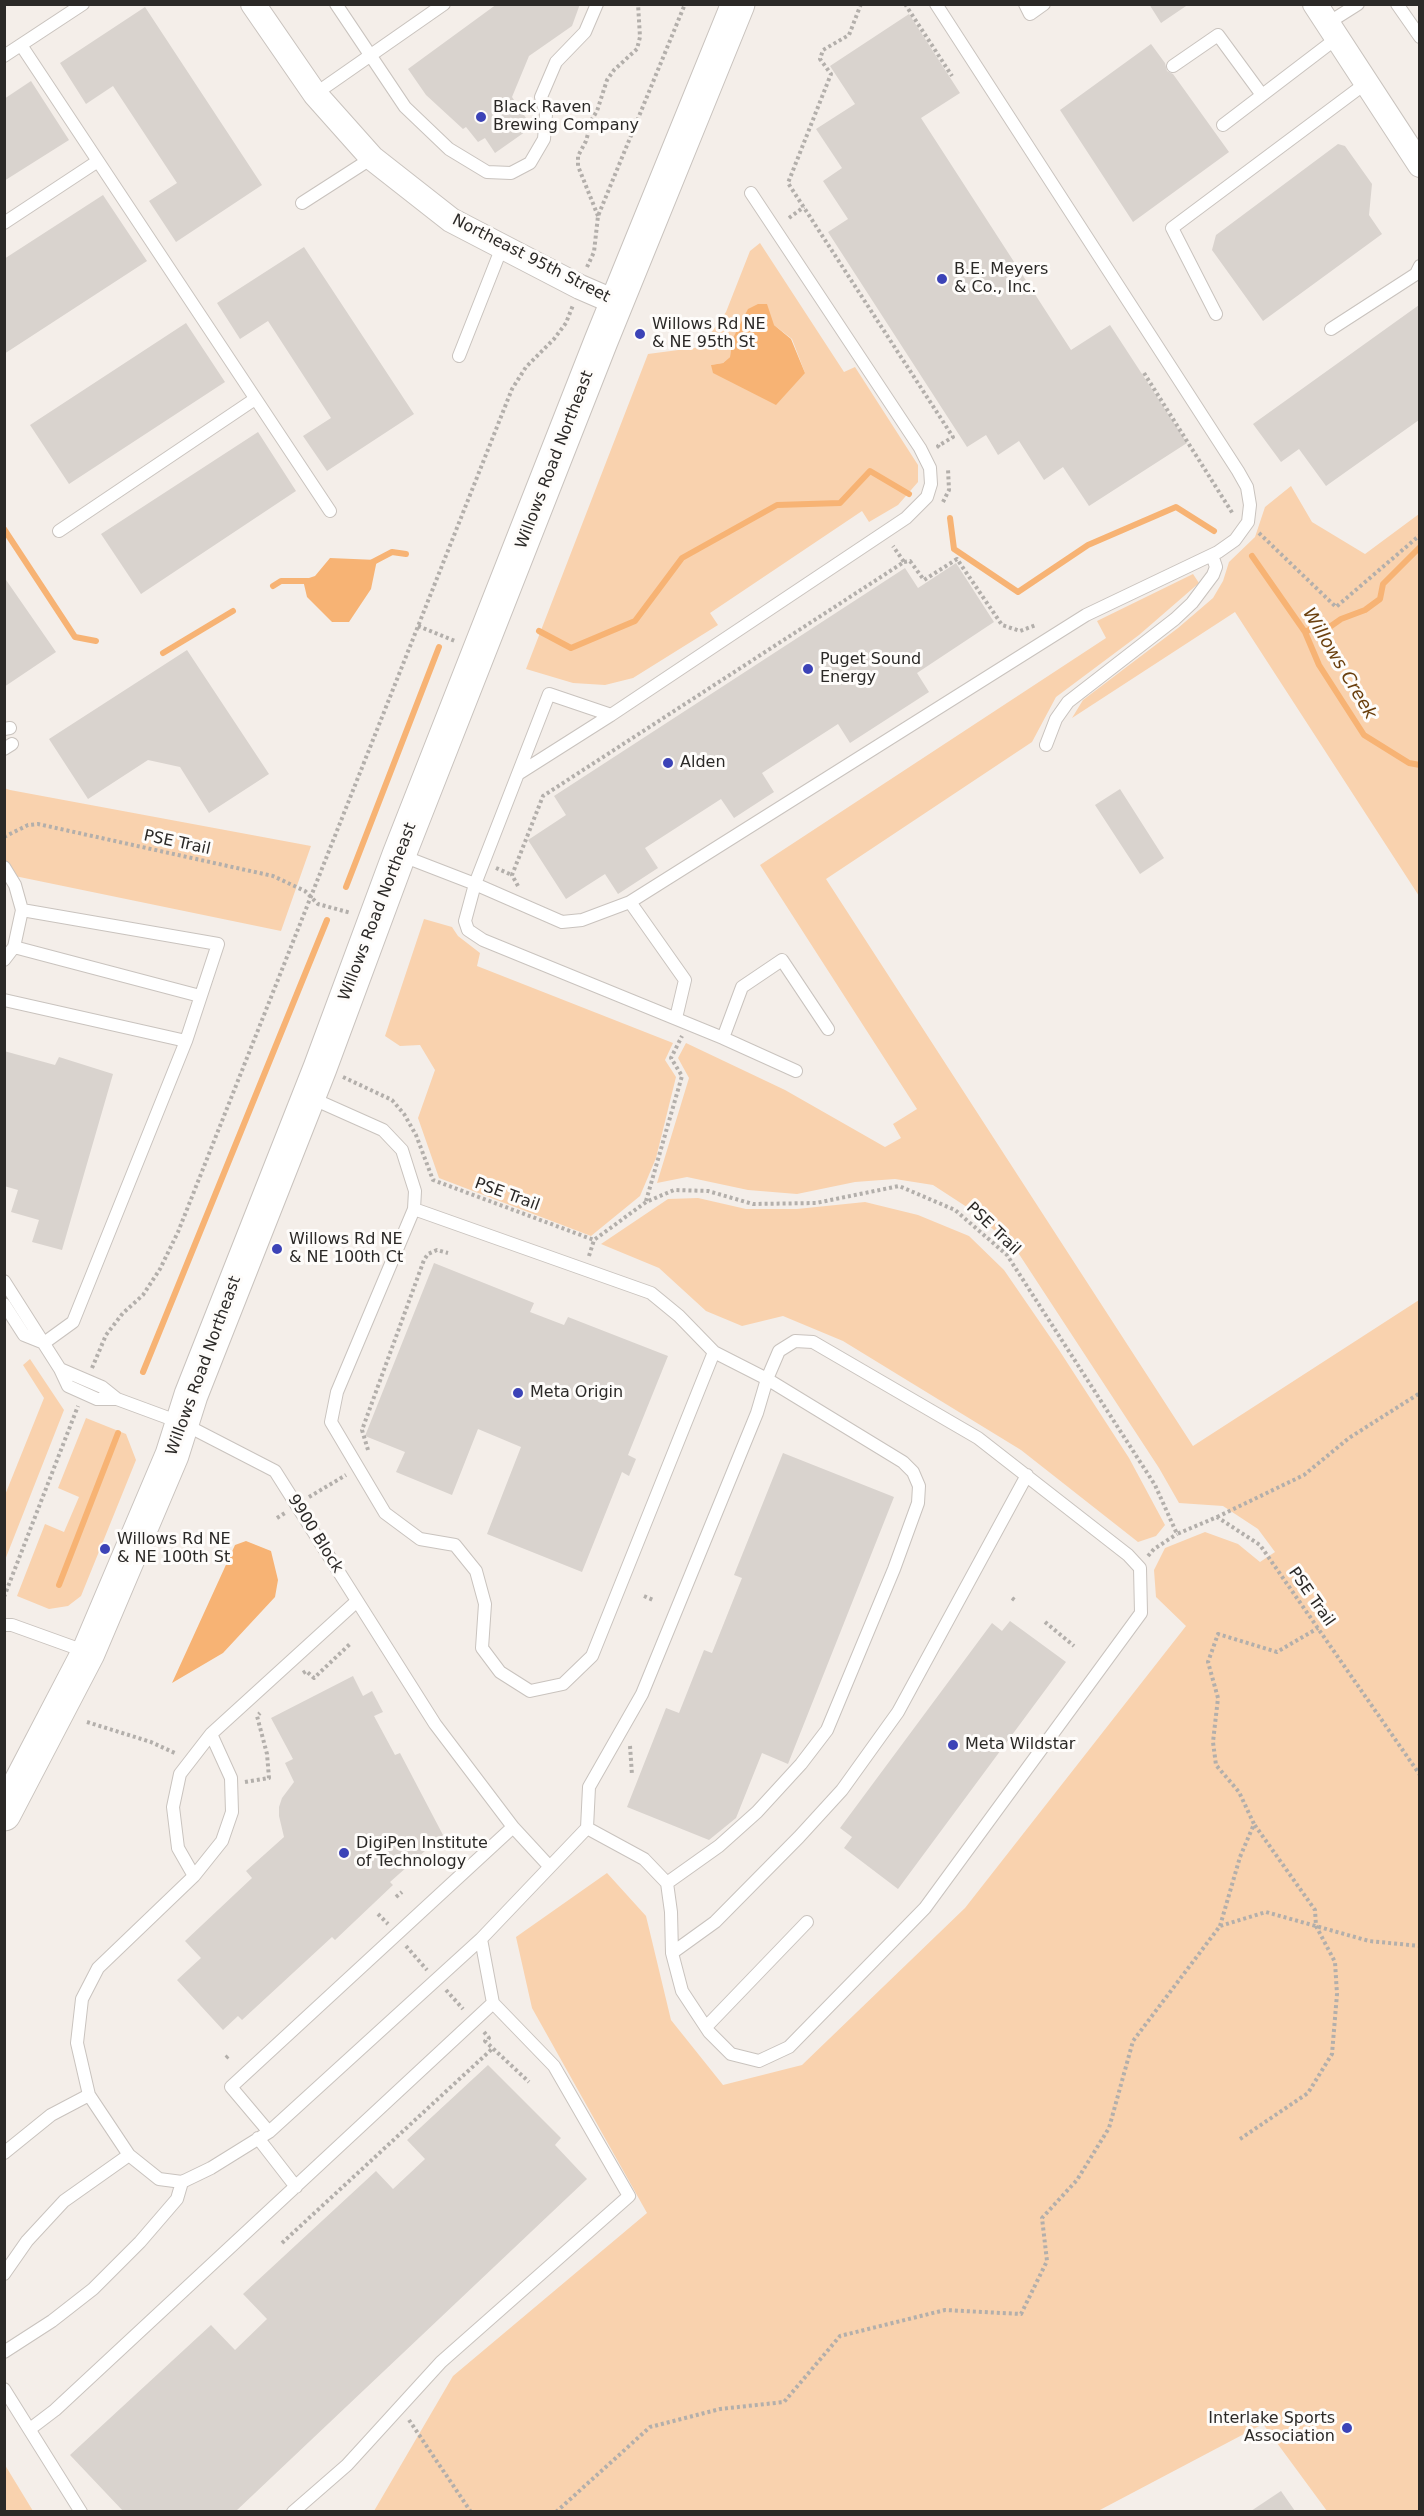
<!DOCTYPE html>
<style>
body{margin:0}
#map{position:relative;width:1424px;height:2516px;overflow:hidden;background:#f4eee9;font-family:"DejaVu Sans",sans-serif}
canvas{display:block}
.frame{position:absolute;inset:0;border:6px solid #2b2927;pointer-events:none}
</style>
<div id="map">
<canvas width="1424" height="2516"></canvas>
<div class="frame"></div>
</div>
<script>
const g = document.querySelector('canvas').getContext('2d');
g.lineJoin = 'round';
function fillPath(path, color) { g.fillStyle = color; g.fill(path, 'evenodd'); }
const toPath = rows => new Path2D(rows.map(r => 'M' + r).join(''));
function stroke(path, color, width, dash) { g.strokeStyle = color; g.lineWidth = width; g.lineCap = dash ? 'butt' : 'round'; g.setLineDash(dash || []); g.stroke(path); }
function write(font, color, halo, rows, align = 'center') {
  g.font = font + ' "DejaVu Sans",sans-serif'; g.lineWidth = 6; g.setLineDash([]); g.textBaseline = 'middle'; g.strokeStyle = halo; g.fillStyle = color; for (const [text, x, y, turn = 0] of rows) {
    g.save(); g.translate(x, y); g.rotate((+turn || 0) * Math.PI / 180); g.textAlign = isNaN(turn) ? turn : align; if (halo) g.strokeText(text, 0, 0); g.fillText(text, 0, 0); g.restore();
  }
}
const green = toPath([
 [760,243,844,372,855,367,918,465,918,482,898,505,869,522,862,511,710,613,718,625,633,678,605,685,573,683,526,669,648,354,701,347,726,312,750,251],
 [774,325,792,339,805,373,711,365,723,363,730,357,732,340],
 [1291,486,1312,522,1365,554,1419,514,1419,896,1235,612,1072,718,1083,700,1178,628,1213,598,1223,581,1229,562,1255,537,1265,507],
 [1193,574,1199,583,1139,635,1056,697,1032,742,826,879,1193,1446,1419,1300,1419,2511,1327,2511,1263,2424,1098,2511,374,2511,453,2376,647,2213,532,2008,516,1937,607,1873,646,1916,671,2020,723,2085,802,2065,965,1908,1186,1626,1156,1597,1154,1570,1165,1548,1205,1532,1238,1544,1260,1562,1275,1552,1258,1529,1223,1506,1179,1503,1159,1468,1017,1251,973,1211,933,1185,895,1179,855,1182,797,1194,748,1190,687,1177,657,1183,689,1078,678,1058,686,1043,785,1090,885,1147,901,1138,893,1124,917,1109,760,865,1106,638,1097,621],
 [4,788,10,790,311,846,281,931,5,874],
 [424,919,452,927,458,936,480,953,477,966,673,1043,665,1060,676,1077,656,1158,640,1196,591,1236,439,1178,418,1118,435,1070,420,1045,400,1046,385,1036],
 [698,1198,746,1209,797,1209,865,1202,918,1215,969,1236,1004,1270,1059,1350,1129,1458,1165,1525,1156,1536,1138,1542,1021,1450,843,1341,783,1316,742,1326,706,1311,659,1268,601,1244,668,1199],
 [30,1359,64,1410,5,1560,5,1495,44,1398,23,1365],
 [86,1418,126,1434,136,1460,81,1596,68,1606,49,1609,17,1596,45,1524,64,1532,79,1497,58,1488],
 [4,2465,5,2465,33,2511,5,2511]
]);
const water = toPath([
 [758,304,767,304,774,325,791,339,805,373,776,405,713,373,711,365,723,363,730,357,732,340,748,309],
 [330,558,377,560,371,589,349,622,332,622,307,597,303,580,315,576],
 [246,1541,271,1551,278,1580,275,1597,223,1653,172,1683,235,1545]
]);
const stream = toPath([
 [950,518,954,549,1018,592,1088,545,1176,507,1214,531],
 [4,529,75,637,96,641],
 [1252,556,1305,632,1319,665,1364,735,1409,763,1420,765],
 [371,563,392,552,406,554],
 [273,586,281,581,308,581],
 [539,631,571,648,635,621,682,558,777,505,840,503,870,471,909,494],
 [1305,632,1319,625,1331,626,1341,619,1365,610,1380,599,1383,584,1420,547],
 [163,653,233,611],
 [346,887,439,647],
 [143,1372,327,920],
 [59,1585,118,1433]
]);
const building = toPath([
 [497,4,580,4,572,26,529,56,512,97,532,127,495,153,485,138,478,142,466,127,463,129,426,95,408,69],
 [1149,4,1189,4,1161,23],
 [145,7,262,185,176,242,149,201,177,183,113,86,86,104,60,63],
 [909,14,960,93,921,118,1071,350,1110,325,1187,443,1089,506,1063,467,1044,480,1019,441,998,455,986,435,967,447,828,232,848,219,823,181,842,168,816,129,855,104,830,66],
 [1151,44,1165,63,1167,71,1173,74,1229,152,1133,222,1060,110],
 [31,81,69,140,4,181,4,99],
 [1338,144,1345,146,1372,184,1369,215,1382,234,1263,321,1212,250,1216,235],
 [103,195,147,261,4,354,4,259],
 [304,247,414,414,327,471,303,436,331,418,268,321,240,339,217,303],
 [1419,305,1419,420,1326,486,1299,449,1281,462,1253,424],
 [186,323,225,382,69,484,30,425],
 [258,432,296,491,141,594,101,534],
 [956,563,994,622,917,673,929,692,850,743,838,724,762,773,774,792,734,818,721,799,645,848,658,868,618,894,605,874,566,899,528,840,566,815,554,796,905,568,918,588],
 [4,577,56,652,4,687],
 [187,650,269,774,209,813,180,767,148,760,88,799,49,739],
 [1120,789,1164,858,1140,874,1095,805],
 [4,1051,55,1065,59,1057,113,1074,62,1250,32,1242,39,1220,11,1212,18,1190,4,1186],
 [434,1263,534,1303,530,1312,564,1325,568,1317,668,1356,628,1455,636,1459,629,1476,622,1472,582,1572,487,1534,521,1447,478,1429,452,1495,396,1472,405,1452,365,1436],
 [783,1453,894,1497,788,1764,762,1753,736,1818,709,1840,627,1807,666,1708,679,1713,704,1650,712,1653,742,1578,734,1575],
 [1010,1621,1066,1662,898,1889,844,1848,852,1837,840,1828,992,1623,1002,1631],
 [353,1676,363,1696,372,1691,383,1712,374,1716,395,1755,400,1753,443,1835,390,1882,393,1885,335,1940,332,1937,242,2020,238,2016,223,2030,177,1980,201,1958,185,1941,252,1878,246,1871,284,1837,279,1816,279,1807,282,1798,294,1782,285,1763,293,1759,271,1718],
 [488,2065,561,2138,555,2145,587,2179,236,2511,123,2511,70,2455,211,2325,235,2350,267,2319,243,2294,376,2171,393,2189,425,2159,407,2140],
 [1281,2491,1295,2511,1251,2511]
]);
const path = toPath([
 [861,4,849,35,823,50,820,59,831,74,788,183,953,437,938,446,940,448],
 [905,4,952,76],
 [598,216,578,166,578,156,586,141,592,119,597,111,607,80,614,70,637,49,640,37,638,4],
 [789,218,804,207],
 [587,267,594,252,598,216,685,4],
 [1144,373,1233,514],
 [943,502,949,490,948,469],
 [1259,533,1336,607,1420,535],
 [904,562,910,561,924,580,957,559,1002,625,1020,631,1036,625],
 [418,626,455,641],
 [4,837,28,825,38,824,273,876,305,891,318,904,351,913],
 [496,868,512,875],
 [518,886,512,875,543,796,904,562,893,546],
 [343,1077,392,1100,404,1114,416,1135,433,1180,594,1240,646,1202,674,1190,708,1191,753,1204,816,1203,899,1186,955,1210,1007,1255,1155,1485,1177,1534,1217,1517,1260,1545,1420,1775],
 [646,1201,682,1076,671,1058,682,1036],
 [589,1256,594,1240],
 [92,1368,106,1335,123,1313,143,1295,160,1269,178,1232,512,389,526,367,554,339,566,323,573,305],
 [368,1450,362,1430,424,1260,428,1254,437,1250,448,1253],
 [309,1497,346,1475],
 [1217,1517,1304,1475,1349,1438,1420,1393],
 [277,1518,285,1513],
 [1148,1556,1154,1549,1177,1534],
 [644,1596,653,1600],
 [4,1597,78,1406],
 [1012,1598,1016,1601],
 [1045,1622,1074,1646],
 [303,1673,306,1671,314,1678,351,1643],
 [87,1722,151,1742,177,1754],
 [630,1746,632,1775],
 [245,1782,269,1778,267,1754,257,1716,260,1713],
 [396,1897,402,1892],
 [378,1914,388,1924],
 [1220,1926,1240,1857,1254,1824,1239,1792,1216,1765,1213,1742,1218,1698,1208,1662,1218,1634,1277,1652,1318,1628],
 [406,1946,427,1970],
 [446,1990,463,2009],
 [484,2032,489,2038,485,2041,529,2082],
 [226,2058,228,2056],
 [1240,2139,1308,2093,1332,2054,1337,1994,1335,1962,1316,1926,1315,1910,1254,1824],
 [282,2243,493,2048],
 [409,2420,471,2512],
 [556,2512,650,2427,720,2409,784,2402,840,2336,945,2310,1021,2314,1047,2261,1042,2218,1077,2180,1109,2128,1133,2041,1220,1926,1266,1912,1369,1941,1420,1946]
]);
const service = toPath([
 [336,4,405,107,449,149,487,172,511,173,530,163,544,139,546,114,541,97,556,62,585,32,597,4],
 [1025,4,1030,14,1044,4],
 [1397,4,1420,37],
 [1328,23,1358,4],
 [21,45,330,511],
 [4,56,83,4],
 [1173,66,1218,35,1262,95],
 [315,94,444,4],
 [1223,125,1337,38],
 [302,203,372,158],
 [4,223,98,161],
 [1216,314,1172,228,1366,83],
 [1331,329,1416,274,1420,266],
 [459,356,502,247],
 [59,531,255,399],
 [611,715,549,694,475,884,465,921,468,930,483,940,723,1038,796,1071],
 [4,729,10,728],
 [1046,745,1056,719,1068,702,1175,619,1192,603,1213,575,1216,567,1212,555],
 [4,749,12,744],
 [518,774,611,715,906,518,927,497,931,484,930,468,920,448,751,193],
 [400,855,475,884,562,922,582,920,630,902,1086,615,1218,552,1235,540,1248,522,1250,505,1247,487,1238,471,936,4],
 [4,867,15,885,22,910,14,947,4,960],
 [630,902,685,980,676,1018],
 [22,910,218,944,186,1041,73,1322,44,1343],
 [14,947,200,996],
 [4,1000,186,1041],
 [723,1038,742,987,782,960,828,1029],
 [309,1097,383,1130,402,1150,415,1191,414,1209,651,1293,679,1316,714,1352,767,1379,779,1351,795,1341,813,1342,978,1438,1128,1555,1140,1568,1141,1613,925,1908,789,2047,759,2061,731,2054,709,2032,682,1991,672,1953,671,1912,667,1883,644,1859,587,1828],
 [414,1209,337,1392,331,1422,385,1513,420,1539,455,1545,476,1571,485,1604,482,1648,500,1672,530,1691,563,1684,592,1656,714,1352],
 [4,1281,60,1369,68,1386,97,1399,117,1399,182,1423,275,1471,435,1724,513,1827,549,1866],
 [4,1304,24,1335,44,1343],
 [60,1369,102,1387,117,1399],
 [4,1625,12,1625,87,1652],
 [211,1734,231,1778,232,1812,222,1841,194,1876,98,1968,82,1999,77,2043,89,2095,129,2155,159,2179,182,2182,211,2168,269,2132,481,1939],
 [194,1876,178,1848,173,1807,180,1774,211,1734,357,1601],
 [672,1953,715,1922,799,1837,842,1790,898,1712,1027,1475],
 [706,2027,807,1922],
 [269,2132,231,2087,513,1827],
 [258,2138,296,2187],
 [4,2153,51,2115,89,2095],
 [4,2274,27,2241,64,2201,129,2155],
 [4,2352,52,2321,93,2289,140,2242,177,2199,182,2182],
 [4,2389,81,2512],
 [30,2429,55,2410,493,2003],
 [293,2512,347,2465,441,2362,629,2196,554,2066,493,2003,481,1939,587,1828,589,1787,642,1694,757,1413,767,1379,903,1462,913,1472,919,1486,918,1503,894,1569,827,1730,801,1764,757,1812,719,1846,667,1883]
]);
const minor = toPath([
 [253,4,315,94,372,158,451,220,580,287,617,303],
 [1315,4,1420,165]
]);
const secondary = toPath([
 [4,1814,88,1653,172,1455,191,1395,320,1068,399,855,601,341,738,4]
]);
const markers = [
 [481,117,6,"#3c43b7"],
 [942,279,6,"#3c43b7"],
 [640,334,6,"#3c43b7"],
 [808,669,6,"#3c43b7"],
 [668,763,6,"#3c43b7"],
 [277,1249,6,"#3c43b7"],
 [518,1393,6,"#3c43b7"],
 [105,1549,6,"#3c43b7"],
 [953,1745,6,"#3c43b7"],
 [344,1853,6,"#3c43b7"],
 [1347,2428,6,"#3c43b7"]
];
const poiNames = [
 ["Black Raven",493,108],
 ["Brewing Company",493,126],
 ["B.E. Meyers",954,270],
 ["& Co., Inc.",954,288],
 ["Willows Rd NE",652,325],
 ["& NE 95th St",652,343],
 ["Puget Sound",820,660],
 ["Energy",820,678],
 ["Alden",680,763],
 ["Willows Rd NE",289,1240],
 ["& NE 100th Ct",289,1258],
 ["Meta Origin",530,1393],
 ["Willows Rd NE",117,1540],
 ["& NE 100th St",117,1558],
 ["Meta Wildstar",965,1745],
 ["DigiPen Institute",356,1844],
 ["of Technology",356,1862],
 ["Interlake Sports",1335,2419,"right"],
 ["Association",1335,2437,"right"]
];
const streetNames = [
 ["Northeast 95th Street",531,259,27],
 ["Willows Road Northeast",555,460,-69],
 ["PSE Trail",177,843,12],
 ["Willows Road Northeast",378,912,-69],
 ["PSE Trail",507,1195,20],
 ["PSE Trail",993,1229,44],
 ["Willows Road Northeast",204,1366,-70],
 ["9900 Block",315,1534,58],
 ["PSE Trail",1311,1597,55]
];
const waterNames = [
 ["Willows Creek",1339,664,59]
];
fillPath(green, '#f9d2ae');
fillPath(water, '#f7b374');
stroke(stream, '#f7b374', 6);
fillPath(building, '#d9d3ce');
stroke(service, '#c9c3be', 14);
stroke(minor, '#c9c3be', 26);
stroke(secondary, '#c9c3be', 35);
stroke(path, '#b3afab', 4, [3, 3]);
stroke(service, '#fff', 12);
stroke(minor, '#fff', 24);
stroke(secondary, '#fff', 33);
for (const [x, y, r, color] of markers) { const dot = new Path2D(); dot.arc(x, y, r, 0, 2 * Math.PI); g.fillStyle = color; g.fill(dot); stroke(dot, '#fefcfa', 2); }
write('16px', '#2b2927', '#fefcfa', poiNames, 'left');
write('16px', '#2b2927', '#fefcfa', streetNames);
write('italic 18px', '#6a3f0d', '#fefcfa', waterNames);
</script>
